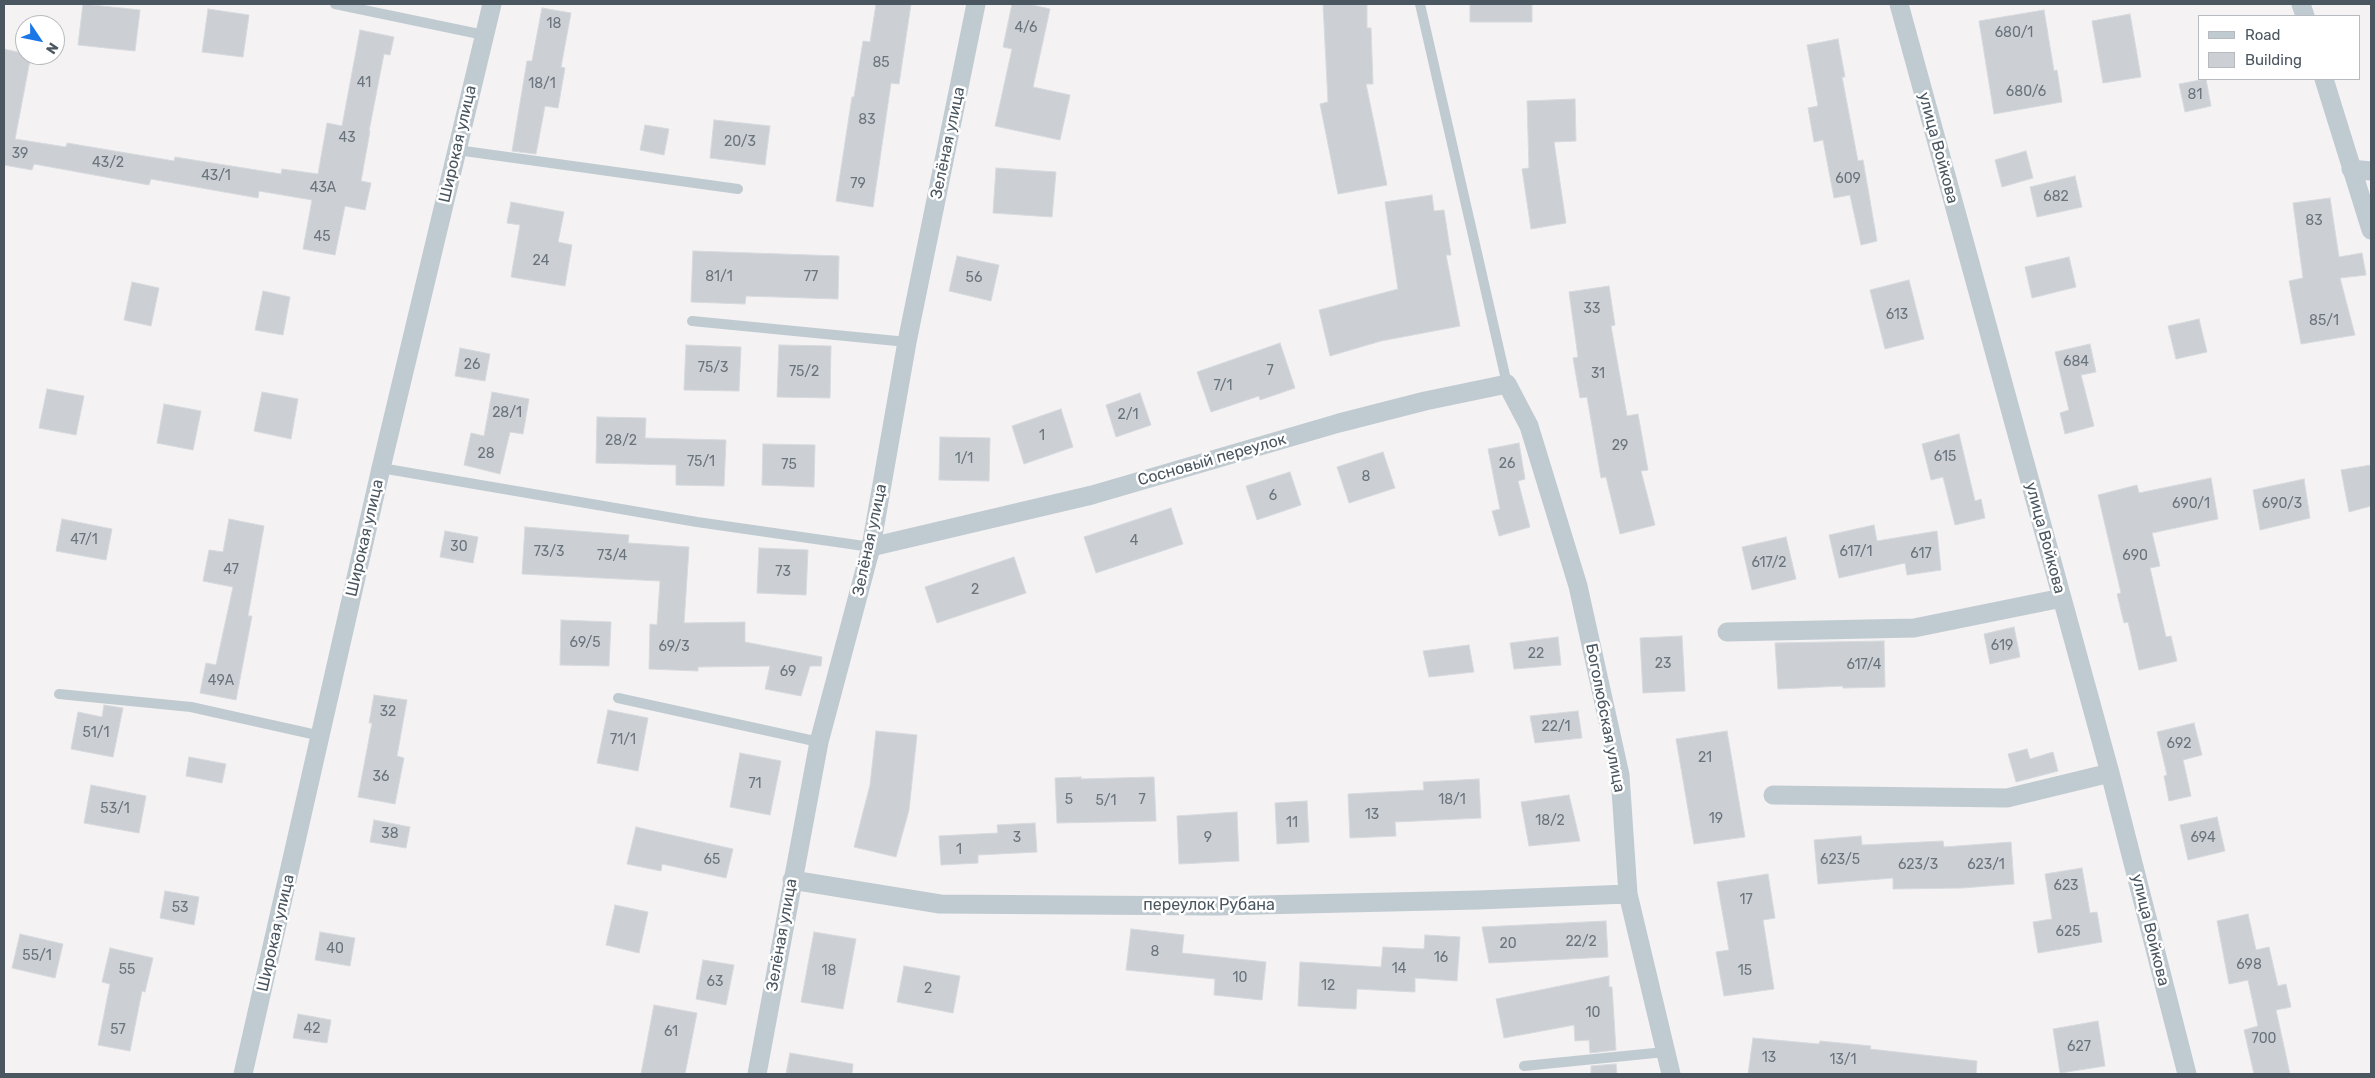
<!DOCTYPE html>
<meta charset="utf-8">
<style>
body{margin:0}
#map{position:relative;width:2375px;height:1078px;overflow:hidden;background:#f4f2f2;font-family:Rubik,sans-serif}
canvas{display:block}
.frame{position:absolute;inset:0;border:5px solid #4a5660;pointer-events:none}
.legend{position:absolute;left:2198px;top:15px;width:162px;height:65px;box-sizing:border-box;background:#fff;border:1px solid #b7bbbf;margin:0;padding:6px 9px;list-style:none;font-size:15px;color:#4a5660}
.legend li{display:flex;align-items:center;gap:10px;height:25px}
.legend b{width:25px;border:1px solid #b7bbbf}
.north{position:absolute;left:15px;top:15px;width:50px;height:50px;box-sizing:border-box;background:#fff;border:1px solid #b7bbbf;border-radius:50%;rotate:124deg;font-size:14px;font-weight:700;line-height:20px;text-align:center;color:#4a5660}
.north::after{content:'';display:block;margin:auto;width:18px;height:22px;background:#1a77e7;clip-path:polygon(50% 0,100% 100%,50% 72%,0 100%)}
</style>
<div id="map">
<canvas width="2375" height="1078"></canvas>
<div class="frame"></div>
<ul class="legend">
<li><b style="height:6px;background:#c0cad1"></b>Road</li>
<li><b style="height:14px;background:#cccfd4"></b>Building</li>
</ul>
<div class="north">N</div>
</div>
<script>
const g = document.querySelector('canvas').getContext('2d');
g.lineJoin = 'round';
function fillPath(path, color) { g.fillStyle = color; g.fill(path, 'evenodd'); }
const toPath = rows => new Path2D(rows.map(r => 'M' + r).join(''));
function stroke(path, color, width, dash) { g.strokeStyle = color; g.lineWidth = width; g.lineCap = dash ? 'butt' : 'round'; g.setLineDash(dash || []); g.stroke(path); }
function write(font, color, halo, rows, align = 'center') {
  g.font = font + ' Rubik,sans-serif'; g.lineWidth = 5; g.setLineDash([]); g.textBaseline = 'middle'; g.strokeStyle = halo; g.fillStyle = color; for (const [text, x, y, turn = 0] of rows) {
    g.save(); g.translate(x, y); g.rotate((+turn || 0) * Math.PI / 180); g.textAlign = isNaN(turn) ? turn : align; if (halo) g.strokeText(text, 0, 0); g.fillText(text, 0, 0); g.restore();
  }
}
const building = toPath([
 [83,4,140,10,135,51,78,45,83,4],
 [876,4,911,4,899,84,891,83,873,207,836,201,852,97,854,97,863,41,870,42,876,4],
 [1012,4,1028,4,1050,9,1033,87,1070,95,1060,140,995,126,1012,49,1003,47,1012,4],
 [1323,4,1367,4,1367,28,1371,28,1373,84,1366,84,1387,185,1338,194,1320,104,1328,102,1323,4],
 [1470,4,1532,4,1532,22,1470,22,1470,4],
 [542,8,571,13,561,67,565,68,558,108,545,106,536,154,512,151,527,61,532,61,542,8],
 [208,9,249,15,243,57,202,52,208,9],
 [2044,10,2054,71,2057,70,2062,102,1994,114,1979,21,2044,10],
 [2130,14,2141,77,2103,83,2092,21,2130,14],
 [360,30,394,37,390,55,384,54,369,131,370,131,361,181,371,183,365,210,345,206,335,255,303,249,312,200,259,191,258,198,151,179,149,185,34,164,32,170,4,165,4,49,31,55,15,139,66,147,67,143,174,161,175,157,281,174,282,169,318,174,327,123,342,126,360,30],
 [1838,39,1845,77,1842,77,1858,161,1863,160,1877,241,1861,245,1850,195,1834,198,1823,140,1814,142,1808,108,1818,106,1807,45,1838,39],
 [2206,79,2211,106,2185,112,2179,84,2206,79],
 [1575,99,1576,141,1554,142,1566,223,1531,229,1522,169,1529,168,1527,101,1575,99],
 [714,120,770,126,765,165,710,158,714,120],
 [645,125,669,129,664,155,640,150,645,125],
 [2026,151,2033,178,2002,187,1995,160,2026,151],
 [996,168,1056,172,1052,217,993,213,996,168],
 [2075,176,2082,207,2037,217,2030,187,2075,176],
 [1432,195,1434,211,1444,210,1451,255,1446,255,1460,326,1381,341,1330,356,1319,310,1398,289,1385,202,1432,195],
 [2330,198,2339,257,2362,253,2366,275,2340,278,2355,335,2301,344,2289,281,2303,278,2293,203,2330,198],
 [511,202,564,212,558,242,572,245,565,286,511,277,520,225,507,223,511,202],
 [693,251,839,256,838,299,746,296,745,304,691,302,693,251],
 [957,256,999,265,991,301,949,291,957,256],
 [2069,257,2076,287,2032,298,2025,267,2069,257],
 [1909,280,1924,339,1885,349,1870,290,1909,280],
 [132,282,159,288,151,326,124,320,132,282],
 [1609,286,1615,325,1611,326,1627,416,1638,414,1648,470,1641,471,1655,525,1620,534,1606,477,1601,478,1587,397,1580,398,1573,358,1578,357,1569,292,1609,286],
 [263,291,290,297,283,335,255,330,263,291],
 [2199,319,2207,352,2176,359,2168,326,2199,319],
 [1280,343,1295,388,1260,400,1259,396,1211,412,1197,372,1280,343],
 [2090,344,2096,372,2081,375,2094,426,2065,434,2060,413,2069,410,2055,352,2090,344],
 [686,345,741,347,739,391,684,390,686,345],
 [779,345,831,346,830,398,777,397,779,345],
 [460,348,490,354,485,381,455,376,460,348],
 [47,389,84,396,76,435,39,428,47,389],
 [262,392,298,399,291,439,254,431,262,392],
 [492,392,529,399,523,434,510,432,500,474,464,465,471,433,484,436,492,392],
 [1140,393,1151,425,1116,437,1106,405,1140,393],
 [164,404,201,411,193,450,157,443,164,404],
 [1061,409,1073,447,1024,464,1012,426,1061,409],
 [597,417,646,418,645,438,726,440,724,486,676,485,676,465,596,463,597,417],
 [1959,434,1975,501,1981,499,1985,518,1955,525,1943,477,1931,480,1922,444,1959,434],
 [940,437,990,438,989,481,939,480,940,437],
 [1519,443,1525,479,1518,481,1530,527,1499,536,1492,511,1500,509,1488,449,1519,443],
 [763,444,815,445,814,487,762,485,763,444],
 [1383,452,1395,488,1349,503,1337,467,1383,452],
 [2371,465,2371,506,2349,512,2341,470,2371,465],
 [1290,472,1301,505,1257,520,1246,486,1290,472],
 [2211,478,2218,519,2152,533,2160,566,2150,568,2166,637,2171,636,2177,661,2139,670,2128,622,2124,623,2117,594,2121,593,2098,495,2137,485,2139,493,2211,478],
 [2304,479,2310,518,2260,530,2253,490,2304,479],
 [1171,508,1183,544,1096,573,1084,537,1171,508],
 [62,519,112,529,106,560,56,551,62,519],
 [229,519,264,526,248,616,252,616,236,700,200,693,206,663,216,665,233,587,203,581,209,550,223,552,229,519],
 [1874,525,1877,541,1937,531,1941,570,1907,575,1905,563,1839,578,1829,535,1874,525],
 [525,527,629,535,628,543,689,547,684,623,745,622,745,642,822,657,821,666,810,666,801,696,765,689,770,666,698,667,698,671,649,669,650,624,657,625,660,581,522,574,525,527],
 [445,531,478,537,473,563,440,557,445,531],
 [1786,537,1796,579,1752,590,1742,547,1786,537],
 [759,548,808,550,806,595,757,593,759,548],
 [1014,557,1026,593,937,623,925,587,1014,557],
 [561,620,611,622,609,666,560,665,561,620],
 [2014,627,2020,657,1990,664,1984,634,2014,627],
 [1682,636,1685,691,1643,693,1640,638,1682,636],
 [1558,637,1561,665,1514,669,1510,643,1558,637],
 [1884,641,1885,687,1843,688,1843,686,1778,689,1775,643,1884,641],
 [1469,645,1474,672,1429,677,1423,651,1469,645],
 [374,695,407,700,397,756,404,758,395,804,358,797,372,723,369,723,374,695],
 [104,705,123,708,113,757,71,749,78,712,102,717,104,705],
 [608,710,648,718,638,771,597,763,608,710],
 [1578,711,1582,738,1535,743,1530,716,1578,711],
 [2194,723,2202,755,2183,760,2191,796,2169,801,2164,776,2167,775,2157,732,2194,723],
 [876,731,917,735,909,810,896,857,854,847,870,785,876,731],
 [1727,731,1745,837,1694,844,1676,739,1727,731],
 [2027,749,2030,759,2053,752,2058,771,2016,782,2008,754,2027,749],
 [740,753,781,761,770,815,730,807,740,753],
 [189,757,226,764,222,783,186,776,189,757],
 [1081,777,1081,779,1154,777,1156,821,1057,823,1055,778,1081,777],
 [1479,779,1481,818,1395,822,1396,836,1350,838,1348,794,1424,790,1423,782,1479,779],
 [91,785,146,796,139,833,84,823,91,785],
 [1569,795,1580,841,1529,846,1521,802,1569,795],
 [1307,801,1309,842,1277,844,1275,803,1307,801],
 [1237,812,1239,861,1179,864,1177,816,1237,812],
 [2217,817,2225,851,2188,860,2180,825,2217,817],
 [374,820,410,827,406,848,370,842,374,820],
 [1035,823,1037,852,978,855,978,863,941,865,939,836,998,833,997,825,1035,823],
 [636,827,733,849,726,878,662,864,661,871,627,864,636,827],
 [1861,836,1862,845,1943,841,1944,847,2011,842,2014,884,1962,888,1893,889,1893,878,1818,884,1814,840,1861,836],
 [2082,868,2090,913,2097,912,2102,942,2038,953,2033,922,2052,919,2045,874,2082,868],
 [1768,874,1775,918,1763,920,1774,989,1724,996,1716,952,1729,950,1717,882,1768,874],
 [165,891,199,897,194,925,160,918,165,891],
 [615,905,648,912,639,953,606,945,615,905],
 [2248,914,2256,950,2269,947,2278,986,2286,984,2291,1007,2276,1010,2290,1074,2254,1074,2244,1030,2258,1026,2248,980,2229,984,2217,921,2248,914],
 [1606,921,1608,957,1489,963,1482,927,1606,921],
 [1131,929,1184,935,1182,953,1266,962,1262,1000,1214,995,1215,979,1126,970,1131,929],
 [320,932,355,938,350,966,315,960,320,932],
 [814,932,856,939,843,1009,801,1002,814,932],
 [20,934,63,944,55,978,12,968,20,934],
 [1425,935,1460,937,1457,981,1415,978,1415,992,1357,989,1356,1009,1298,1006,1300,962,1381,967,1383,947,1424,949,1425,935],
 [110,948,153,958,145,992,142,991,130,1051,98,1045,110,984,102,982,110,948],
 [703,960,734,965,726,1005,696,999,703,960],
 [904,966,960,976,953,1013,897,1002,904,966],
 [1609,976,1609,987,1612,987,1616,1050,1590,1053,1589,1040,1575,1041,1574,1025,1504,1038,1496,999,1609,976],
 [654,1005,697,1013,685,1074,641,1074,654,1005],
 [298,1014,331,1020,327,1043,293,1038,298,1014],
 [2098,1021,2105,1066,2060,1073,2053,1029,2098,1021],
 [1753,1038,1819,1044,1820,1041,1871,1046,1870,1049,1977,1061,1976,1074,1748,1074,1753,1038],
 [790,1053,853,1064,852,1074,786,1074,790,1053],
 [1616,1064,1617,1074,1591,1074,1591,1066,1616,1064]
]);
const lane = toPath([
 [335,4,484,35],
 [1420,4,1507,384],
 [457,150,738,189],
 [692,321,907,342],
 [381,468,697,522,871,547],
 [59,694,191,707,321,736],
 [618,698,819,742],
 [1524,1066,1665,1052]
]);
const street = toPath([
 [1899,4,2110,773,2187,1074],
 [2301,4,2305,16],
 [2324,79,2371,230],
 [2351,169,2371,171],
 [871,547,1092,495,1339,423,1425,401,1507,384,1529,426,1578,586,1620,775,1628,894,1671,1074],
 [1727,632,1914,628,2062,598],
 [1773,795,2007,798,2110,773],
 [792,880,940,904,1216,906,1478,900,1628,894],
 [243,1074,381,468,492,4],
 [757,1074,819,742,871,547,907,342,976,4]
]);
const numberNames = [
 ["18",554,24],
 ["4/6",1026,28],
 ["680/1",2014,33],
 ["85",881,63],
 ["41",364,83],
 ["18/1",542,84],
 ["680/6",2026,92],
 ["81",2195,95],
 ["83",867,120],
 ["43",347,138],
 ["20/3",740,142],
 ["39",20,154],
 ["43/2",108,163],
 ["43/1",216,176],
 ["609",1848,179],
 ["79",858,184],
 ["43А",323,188],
 ["682",2056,197],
 ["83",2314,221],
 ["45",322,237],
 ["24",541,261],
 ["81/1",719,277],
 ["77",811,277],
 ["56",974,278],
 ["33",1592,309],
 ["613",1897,315],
 ["85/1",2324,321],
 ["684",2076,362],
 ["26",472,365],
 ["75/3",713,368],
 ["7",1270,371],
 ["75/2",804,372],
 ["31",1598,374],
 ["7/1",1223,386],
 ["28/1",507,413],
 ["2/1",1128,415],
 ["1",1042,436],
 ["28/2",621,441],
 ["29",1620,446],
 ["28",486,454],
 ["615",1945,457],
 ["1/1",964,459],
 ["75/1",701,462],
 ["26",1507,464],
 ["75",789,465],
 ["8",1366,477],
 ["6",1273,496],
 ["690/1",2191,504],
 ["690/3",2282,504],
 ["47/1",84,540],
 ["4",1134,541],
 ["30",459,547],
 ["73/3",549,552],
 ["617/1",1856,552],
 ["617",1921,554],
 ["73/4",612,556],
 ["690",2135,556],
 ["617/2",1769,563],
 ["47",231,570],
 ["73",783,572],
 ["2",975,590],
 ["69/5",585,643],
 ["619",2002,646],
 ["69/3",674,647],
 ["22",1536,654],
 ["23",1663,664],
 ["617/4",1864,665],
 ["69",788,672],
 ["49А",221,681],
 ["32",388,712],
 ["22/1",1556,727],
 ["51/1",96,733],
 ["71/1",623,740],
 ["692",2179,744],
 ["21",1705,758],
 ["36",381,777],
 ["71",755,784],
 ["5",1069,800],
 ["7",1142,800],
 ["18/1",1452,800],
 ["5/1",1106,801],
 ["53/1",115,809],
 ["13",1372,815],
 ["19",1716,819],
 ["18/2",1550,821],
 ["11",1292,823],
 ["38",390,834],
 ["3",1017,838],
 ["9",1208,838],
 ["694",2203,838],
 ["1",959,850],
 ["65",712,860],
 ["623/5",1840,860],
 ["623/3",1918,865],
 ["623/1",1986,865],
 ["623",2066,886],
 ["17",1746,900],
 ["53",180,908],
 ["625",2068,932],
 ["22/2",1581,942],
 ["20",1508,944],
 ["40",335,949],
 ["8",1155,952],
 ["55/1",37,956],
 ["16",1441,958],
 ["698",2249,965],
 ["14",1399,969],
 ["55",127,970],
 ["18",829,971],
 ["15",1745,971],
 ["10",1240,978],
 ["63",715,982],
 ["12",1328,986],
 ["2",928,989],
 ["10",1593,1013],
 ["42",312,1029],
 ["57",118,1030],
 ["61",671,1032],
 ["700",2264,1039],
 ["627",2079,1047],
 ["13",1769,1058],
 ["13/1",1843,1060]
];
const streetNames = [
 ["Зелёная улица",948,143,-78],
 ["Широкая улица",458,144,-77],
 ["улица Войкова",1938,148,75],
 ["Сосновый переулок",1212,460,-16],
 ["Широкая улица",365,538,-77],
 ["улица Войкова",2045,538,75],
 ["Зелёная улица",870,540,-78],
 ["Боголюбская улица",1605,718,79],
 ["переулок Рубана",1209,905],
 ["улица Войкова",2150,930,76],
 ["Широкая улица",276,933,-77],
 ["Зелёная улица",782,935,-80]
];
fillPath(building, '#cccfd4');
stroke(building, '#d6d9dd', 1);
stroke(lane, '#c0cad1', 10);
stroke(street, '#c0cad1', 19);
write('14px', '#6a747d', null, numberNames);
write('16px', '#4a5660', '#fff', streetNames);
</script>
